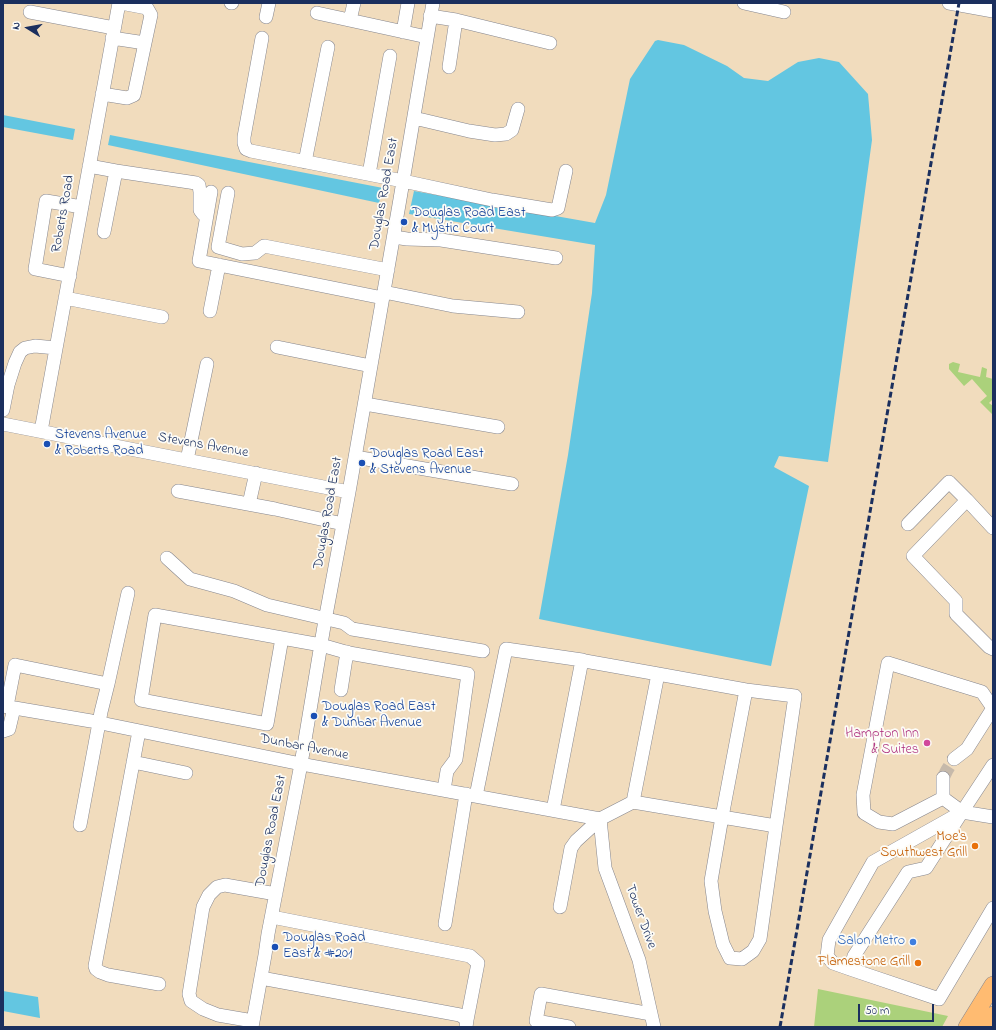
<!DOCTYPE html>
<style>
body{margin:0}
#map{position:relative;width:996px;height:1030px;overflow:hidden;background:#f1dcbd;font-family:"Indie Flower",sans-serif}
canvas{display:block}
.frame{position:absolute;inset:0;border:4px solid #1b2f5e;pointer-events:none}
.north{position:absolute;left:8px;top:8px;width:40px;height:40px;-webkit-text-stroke:3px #fdfcf7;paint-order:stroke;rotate:281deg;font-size:11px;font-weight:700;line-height:16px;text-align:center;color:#1b2f5e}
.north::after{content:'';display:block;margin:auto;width:14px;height:18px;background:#1b2f5e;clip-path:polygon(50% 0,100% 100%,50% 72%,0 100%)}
.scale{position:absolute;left:858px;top:1004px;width:76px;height:18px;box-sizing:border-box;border:2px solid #1b2f5e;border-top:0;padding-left:5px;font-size:12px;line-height:14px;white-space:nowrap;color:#1b2f5e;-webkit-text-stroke:3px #fdfcf7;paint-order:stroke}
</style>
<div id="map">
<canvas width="996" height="1030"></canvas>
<div class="frame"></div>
<div class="north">N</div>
<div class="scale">50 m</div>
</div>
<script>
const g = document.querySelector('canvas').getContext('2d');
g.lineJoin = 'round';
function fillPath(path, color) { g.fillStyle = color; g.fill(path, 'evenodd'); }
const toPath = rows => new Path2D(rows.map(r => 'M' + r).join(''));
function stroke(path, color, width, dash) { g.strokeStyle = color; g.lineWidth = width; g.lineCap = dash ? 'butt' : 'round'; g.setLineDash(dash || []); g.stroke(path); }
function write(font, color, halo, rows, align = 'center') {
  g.font = font + ' "Indie Flower",sans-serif'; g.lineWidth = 3.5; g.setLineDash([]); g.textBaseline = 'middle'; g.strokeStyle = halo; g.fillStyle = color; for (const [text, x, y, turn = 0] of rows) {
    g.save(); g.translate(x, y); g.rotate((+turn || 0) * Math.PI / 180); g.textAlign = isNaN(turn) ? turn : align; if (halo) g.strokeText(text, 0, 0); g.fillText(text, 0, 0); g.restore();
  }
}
const green = toPath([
 [953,362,960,364,958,372,980,377,982,367,987,369,986,377,993,379,993,399,989,403,993,406,993,412,992,414,980,402,987,396,972,379,964,386,949,369,949,364],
 [818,989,948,1016,942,1027,814,1027]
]);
const water = toPath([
 [658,40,684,45,727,66,744,78,768,81,798,62,819,58,839,62,868,94,872,140,828,462,779,456,774,467,809,486,771,666,539,619,568,455,592,293,595,245,409,214,414,191,595,223,606,195,630,79,655,41],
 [3,115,75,129,73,140,3,127],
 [110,135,383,188,379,203,108,145],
 [3,991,38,997,40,1018,3,1011]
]);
const minorTunnel = toPath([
 [943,778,947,770,954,759]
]);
const minor = toPath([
 [231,3,232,3],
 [744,3,784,12],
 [949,3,993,11],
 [30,12,114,28],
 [317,13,427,37],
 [430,16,456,20,550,43],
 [266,17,269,3],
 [350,20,354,3],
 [403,32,408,3],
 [112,38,145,43],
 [262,38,244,137,244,143,246,149,251,151,403,181,492,200,552,210,558,208,566,171],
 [449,67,456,20],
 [102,94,127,98,134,95,145,43,151,15,147,8,121,3],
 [414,118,469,131,495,135,506,134,512,130,518,109],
 [305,162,328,47],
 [89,166,116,171,104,232],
 [116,171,196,183,199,185,200,192,200,210,203,214],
 [369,174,390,56],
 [211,192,199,261,383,298],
 [228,193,218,247,242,254,255,253,264,246,388,270],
 [394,237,407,239,441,240,556,258],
 [70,276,35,269,46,201,82,207],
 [384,292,453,306,518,312],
 [65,298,162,317],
 [210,311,219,265],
 [277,347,371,366],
 [365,404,498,427],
 [3,410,8,385,15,363,20,352,25,348,35,346,56,348],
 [3,424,349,492],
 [41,431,119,3],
 [355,457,512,484],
 [187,460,207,364],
 [178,491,275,509,343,524],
 [249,504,256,473],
 [908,524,949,482,967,500],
 [993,528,967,500,913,556,956,601,956,614,989,647,993,649],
 [167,558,190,579,234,591,267,605,344,623,352,629,483,651],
 [282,638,267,724,141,700,155,615,282,638,321,645,349,653,468,674,456,759,447,771,444,790],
 [108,684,128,593],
 [341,690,347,652],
 [746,690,795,696,776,826,760,939,753,951,742,959,730,958,723,944,715,911,711,881,722,817,776,826],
 [3,706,91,721,301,764,600,819],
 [7,706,15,665,108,684,101,712,80,825],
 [3,731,9,729,14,708],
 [139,731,95,966,96,969,100,972,108,975,159,984],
 [954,759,967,749,993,708],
 [133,762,186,773],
 [993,765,962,812,993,817],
 [943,778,943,798],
 [476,796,506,649,582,660,585,661,658,674,746,690,722,817,633,802,658,674],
 [553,810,582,660],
 [962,812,943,798,893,824,879,822,864,813,863,795,888,663,982,692,993,708],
 [600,819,605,868,639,960,654,1027],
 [560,907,571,848,576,841,600,819,633,802],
 [272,917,470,956,478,963,467,1020],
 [445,924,466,794],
 [850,969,854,956,908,872,926,868,962,812,873,862,829,940,827,956,833,963,850,969,939,999,993,908],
 [261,978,460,1015,467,1020,466,1027],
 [253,1021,218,1015,203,1009,191,1001,189,994,203,907,209,895,217,887,225,885,276,894],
 [252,1027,265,955,268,934,301,764,324,626,349,492,400,199,433,3],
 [569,1027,536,1021,541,994,651,1014]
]);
const major = toPath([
 [967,1027,993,985],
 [985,1027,993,1015]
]);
const rail = toPath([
 [780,1027,959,3]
]);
const markers = [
 [404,222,4,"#1a4fb4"],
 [47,444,4,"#1a4fb4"],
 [362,463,4,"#1a4fb4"],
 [314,716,4,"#1a4fb4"],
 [927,743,4,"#d1479c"],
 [975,846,4,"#e8710a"],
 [913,942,4,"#3f7fe0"],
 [275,947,4,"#1a4fb4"],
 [918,963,4,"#e8710a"]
];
const streetNames = [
 ["Douglas Road East",385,194,-80],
 ["Roberts Road",64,214,-80],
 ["Stevens Avenue",203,446,10],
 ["Douglas Road East",329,513,-80],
 ["Dunbar Avenue",304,748,11],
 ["Douglas Road East",272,831,-79],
 ["Tower Drive",640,917,70]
];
const transitNames = [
 ["Douglas Road East",412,214],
 ["& Mystic Court",412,230],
 ["Stevens Avenue",55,436],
 ["& Roberts Road",55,452],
 ["Douglas Road East",370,455],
 ["& Stevens Avenue",370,471],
 ["Douglas Road East",322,708],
 ["& Dunbar Avenue",322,724],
 ["Douglas Road",283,939],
 ["East & #201",283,955]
];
const hotelNames = [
 ["Hampton Inn",919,735],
 ["& Suites",919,751]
];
const foodNames = [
 ["Moe's",967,838],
 ["Southwest Grill",967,854],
 ["Flamestone Grill",910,963]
];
const shopNames = [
 ["Salon Metro",905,942]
];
fillPath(green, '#abd17b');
fillPath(water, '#63c6e1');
stroke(minorTunnel, '#c6b9aa', 13, [13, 6]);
stroke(minor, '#86868e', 14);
stroke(major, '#86868e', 18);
stroke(minor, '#fff', 13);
stroke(major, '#ffbb71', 17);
stroke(rail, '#1b2f5e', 3, [6, 3]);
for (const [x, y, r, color] of markers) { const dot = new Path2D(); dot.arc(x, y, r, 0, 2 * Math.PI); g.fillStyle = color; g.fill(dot); stroke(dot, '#fdfcf7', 1.5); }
write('14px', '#1b2f5e', '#fdfcf7', streetNames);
write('14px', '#164399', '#fdfcf7', transitNames, 'left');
write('14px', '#b23c85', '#fdfcf7', hotelNames, 'right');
write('14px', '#c56008', '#fdfcf7', foodNames, 'right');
write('14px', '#366cbe', '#fdfcf7', shopNames, 'right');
</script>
